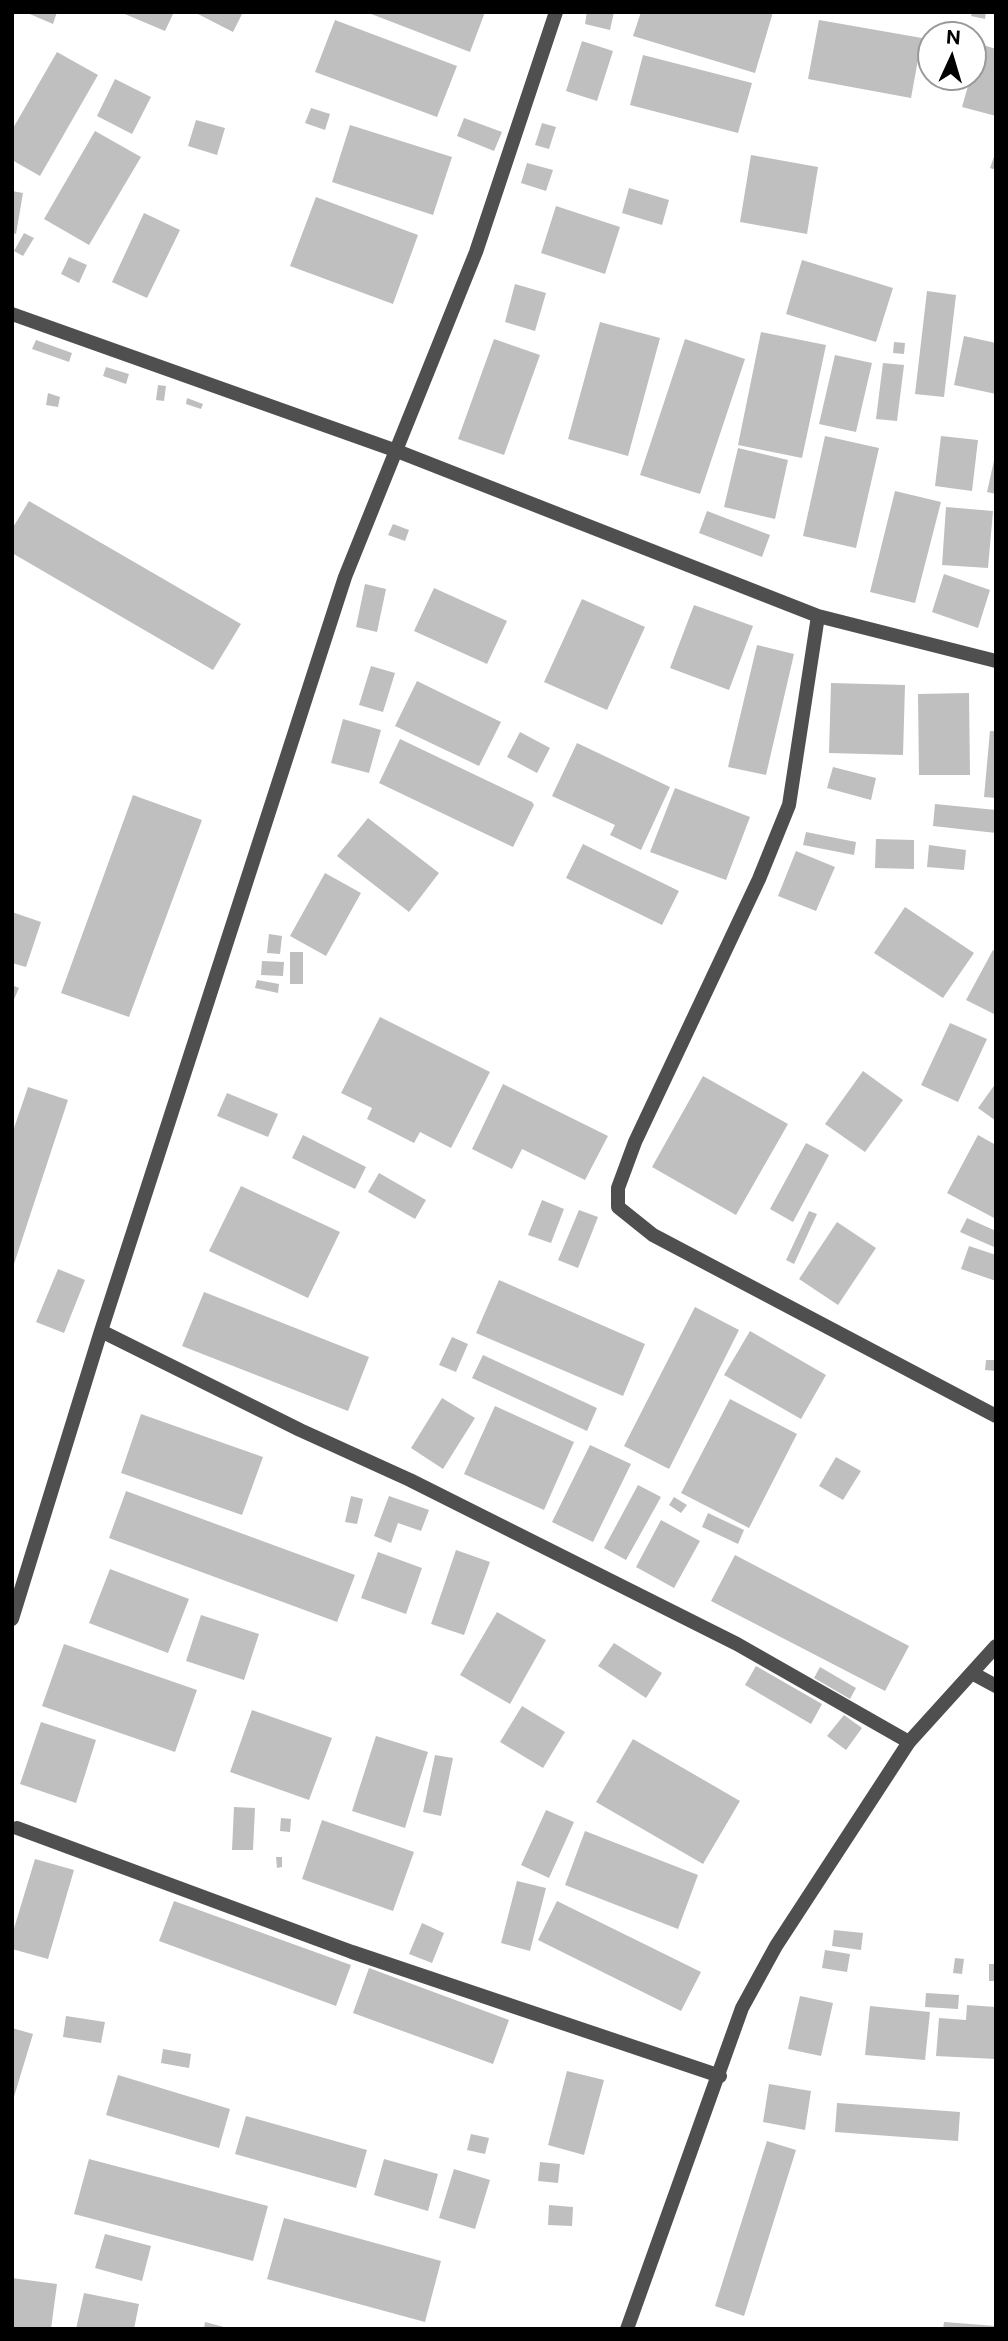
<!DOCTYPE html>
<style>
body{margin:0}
#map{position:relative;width:1008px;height:2341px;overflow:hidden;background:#fff;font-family:"Public Sans",sans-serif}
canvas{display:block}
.frame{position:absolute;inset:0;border:14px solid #000;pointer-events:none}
.north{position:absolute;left:917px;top:21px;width:70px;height:70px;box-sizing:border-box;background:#fff;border:2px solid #999;border-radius:50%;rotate:4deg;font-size:19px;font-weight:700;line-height:28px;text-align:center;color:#000}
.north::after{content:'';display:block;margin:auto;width:24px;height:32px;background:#000;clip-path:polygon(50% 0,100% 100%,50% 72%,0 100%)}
</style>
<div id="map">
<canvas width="1008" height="2341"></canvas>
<div class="frame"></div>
<div class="north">N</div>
</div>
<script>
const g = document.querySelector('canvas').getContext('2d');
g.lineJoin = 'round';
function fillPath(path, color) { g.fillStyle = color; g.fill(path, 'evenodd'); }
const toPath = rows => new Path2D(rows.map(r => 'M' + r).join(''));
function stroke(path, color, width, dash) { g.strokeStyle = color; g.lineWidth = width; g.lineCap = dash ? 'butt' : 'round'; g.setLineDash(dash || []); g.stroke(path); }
const building = toPath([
 [25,12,57,12,53,24],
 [120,12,174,12,165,31],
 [194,12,243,12,233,32],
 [366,12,485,12,470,52],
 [587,12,614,12,610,30,585,24],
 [641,12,773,12,755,73,633,36],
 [972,12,986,12,985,19,971,16],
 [335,20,457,66,437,117,315,72],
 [819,20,922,38,911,98,808,79],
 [582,41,613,51,597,101,566,91],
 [980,44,996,49,996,116,962,107],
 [57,52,98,75,40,176,12,160,12,130],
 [643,55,752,83,738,133,630,105],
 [115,79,151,97,132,134,97,116],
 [311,108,330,114,325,130,305,123],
 [464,118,502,132,494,151,457,136],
 [196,120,225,128,217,155,188,146],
 [542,123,556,127,549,149,535,145],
 [350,125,452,157,433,215,332,182],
 [95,131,141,157,89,245,44,219],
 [995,154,996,154,996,170,990,168],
 [751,155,818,167,807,234,740,222],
 [527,163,553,170,546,191,521,183],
 [629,188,669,200,662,225,622,213],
 [12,191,23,193,16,234,12,233],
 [316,197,418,235,393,304,290,266],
 [556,206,620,227,605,274,541,253],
 [144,213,180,230,147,298,112,282],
 [24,233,34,238,23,256,14,251],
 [69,257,87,265,79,283,61,274],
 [802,260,893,288,876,342,786,314],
 [515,284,546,293,535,331,505,322],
 [927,291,956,295,944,397,915,394],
 [600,322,660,338,628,456,568,439],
 [761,332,826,345,802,458,738,445],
 [964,336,996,343,996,394,954,385],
 [494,339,540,355,504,455,458,439],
 [685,339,745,359,700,494,640,475],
 [36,340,72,353,69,362,32,349],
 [894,342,905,343,904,354,893,353],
 [835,355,872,363,856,432,819,424],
 [883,363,904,365,897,421,876,419],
 [106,367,129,374,126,384,103,376],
 [158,385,166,386,164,401,156,400],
 [48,393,60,397,58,407,46,405],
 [187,398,203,404,201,409,186,404],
 [825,436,879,448,856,548,803,536],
 [941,436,978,440,972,491,935,486],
 [738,448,788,460,775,519,724,507],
 [995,456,996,456,996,494,987,492],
 [895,491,941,502,915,603,870,592],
 [29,501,241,624,213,670,12,553,12,529],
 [946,507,993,511,988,568,942,565],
 [707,511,770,535,762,557,699,533],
 [393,524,409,530,405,541,388,535],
 [944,574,990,590,978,628,932,612],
 [365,584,386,589,377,632,356,627],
 [434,588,507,621,487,664,414,631],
 [582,599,645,627,607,710,544,682],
 [694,605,753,626,729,690,670,668],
 [757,645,794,654,766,775,728,767],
 [371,666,395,673,383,712,359,705],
 [417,681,501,722,479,766,395,726],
 [831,683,905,685,903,755,829,753],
 [969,693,970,775,919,775,918,694],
 [343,719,381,730,369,773,331,763],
 [990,731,996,731,996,798,984,797],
 [520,732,550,748,537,773,507,757],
 [400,739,532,802,534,805,513,847,379,783],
 [577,743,670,787,641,850,610,835,615,825,552,796],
 [833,767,876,778,871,800,827,788],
 [675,788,750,817,726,880,650,852],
 [133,795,202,820,129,1017,61,993],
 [935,804,996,810,996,833,933,826],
 [368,818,439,873,409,912,337,856],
 [806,832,856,842,854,855,803,845],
 [876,839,914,840,914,869,875,868],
 [583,844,679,891,662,925,566,878],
 [929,845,966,850,964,870,927,867],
 [796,851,835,867,816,911,778,896],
 [325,873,361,893,326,956,290,936],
 [905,907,974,953,943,998,874,953],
 [12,912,41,922,26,967,12,963],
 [269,934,282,936,280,954,267,953],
 [993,950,996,952,996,1015,966,1000],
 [290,952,303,952,303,984,290,984],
 [262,961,284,962,283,976,261,975],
 [257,980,279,984,278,993,255,988],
 [12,985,19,988,12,1004],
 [380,1017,490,1072,451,1148,420,1132,414,1143,367,1119,372,1108,341,1093],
 [950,1023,987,1039,958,1102,921,1085],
 [863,1071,903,1100,865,1152,825,1124],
 [703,1076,788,1124,736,1215,652,1167],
 [996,1083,996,1121,978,1108],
 [503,1084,608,1136,585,1180,522,1149,512,1169,472,1149],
 [28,1087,68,1100,13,1267,12,1134],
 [227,1093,278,1114,268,1137,217,1116],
 [303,1135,366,1167,355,1189,292,1158],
 [978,1135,996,1145,996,1219,947,1193],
 [806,1143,829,1155,793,1222,770,1209],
 [379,1173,426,1200,415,1219,368,1192],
 [241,1186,340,1232,308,1298,209,1251],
 [542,1200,564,1209,551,1243,528,1235],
 [579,1210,598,1217,578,1268,558,1260],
 [809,1211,817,1214,794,1264,786,1260],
 [967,1218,996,1231,994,1247,960,1232],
 [837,1222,876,1248,838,1305,799,1279],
 [969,1246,996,1255,996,1281,961,1269],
 [58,1269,85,1280,64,1333,36,1322],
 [499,1280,645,1344,623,1396,476,1333],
 [204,1292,369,1357,348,1411,182,1346],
 [695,1307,739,1330,669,1469,624,1446],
 [750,1331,826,1375,801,1419,724,1375],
 [452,1337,468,1344,456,1372,439,1365],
 [483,1355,597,1408,587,1431,472,1378],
 [986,1360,996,1360,996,1371,985,1370],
 [442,1398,475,1418,443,1469,411,1448],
 [730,1399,797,1434,749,1528,681,1493],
 [495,1406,574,1442,544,1510,464,1474],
 [141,1414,263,1457,242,1515,121,1473],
 [590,1445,631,1464,593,1542,552,1522],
 [836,1457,861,1471,843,1500,819,1486],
 [638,1485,661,1497,626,1560,604,1548],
 [126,1491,355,1575,337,1622,109,1538],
 [351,1496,363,1499,357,1524,345,1522],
 [389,1496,429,1510,421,1531,398,1523,391,1543,374,1536],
 [674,1497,687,1505,681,1513,669,1505],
 [708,1513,744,1530,738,1544,702,1527],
 [661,1520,700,1541,674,1588,636,1567],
 [456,1550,490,1562,464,1635,431,1624],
 [378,1552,422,1568,406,1614,361,1598],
 [735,1555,909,1646,885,1691,711,1601],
 [110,1569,189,1599,168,1653,89,1623],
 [497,1612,546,1640,510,1704,460,1675],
 [201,1615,259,1634,244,1680,186,1661],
 [614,1643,662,1673,646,1698,598,1666],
 [64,1644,197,1690,175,1752,42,1706],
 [756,1666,822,1704,811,1724,745,1685],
 [820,1667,856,1688,850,1699,814,1678],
 [522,1706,565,1732,543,1768,500,1742],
 [252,1710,332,1738,309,1800,230,1772],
 [844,1715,862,1728,846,1750,827,1736],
 [41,1722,96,1740,76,1803,20,1784],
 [376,1736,428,1752,405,1828,352,1811],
 [633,1739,740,1801,703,1864,596,1802],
 [435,1755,453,1758,441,1816,423,1812],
 [234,1807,255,1808,253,1850,232,1850],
 [546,1810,574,1822,549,1878,521,1865],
 [281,1818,291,1819,290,1832,280,1831],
 [322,1820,414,1852,393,1911,302,1879],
 [585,1831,698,1875,678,1929,565,1885],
 [276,1857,282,1857,282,1867,277,1868],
 [35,1859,74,1870,48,1959,12,1949,12,1935],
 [517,1881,546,1888,530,1951,501,1943],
 [174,1901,351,1965,336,2006,159,1941],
 [557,1901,701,1972,681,2011,538,1940],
 [422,1923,444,1933,432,1963,409,1954],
 [834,1930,863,1933,861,1950,832,1946],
 [825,1950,850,1954,847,1972,822,1968],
 [955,1958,964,1959,962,1974,953,1973],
 [989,1964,996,1964,996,1981,989,1981],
 [369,1968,509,2020,493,2064,353,2013],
 [926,1993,959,1995,958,2009,925,2007],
 [800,1996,833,2003,821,2056,788,2049],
 [967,2005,996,2007,996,2059,936,2056,939,2018,966,2020],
 [870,2006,930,2012,925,2060,865,2055],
 [66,2016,105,2022,101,2043,63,2037],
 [12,2028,33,2034,13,2100,12,2100],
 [163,2049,191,2054,189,2068,161,2063],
 [567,2071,604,2080,584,2155,548,2145],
 [118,2075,230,2109,219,2148,106,2115],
 [769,2084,811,2091,805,2130,763,2122],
 [837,2103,960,2112,958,2141,835,2132],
 [246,2116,367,2150,356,2188,235,2154],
 [471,2134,489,2138,485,2154,467,2150],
 [767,2141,796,2150,744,2316,715,2306],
 [89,2159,268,2206,253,2261,74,2214],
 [384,2159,438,2174,428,2211,374,2195],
 [540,2162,560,2164,558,2183,538,2181],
 [454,2169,490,2180,475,2229,439,2218],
 [549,2205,573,2207,572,2226,548,2225],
 [284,2218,441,2261,425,2322,267,2279],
 [105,2234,151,2246,142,2281,95,2268],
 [12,2278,57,2284,51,2329,12,2329],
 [84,2293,139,2304,134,2329,76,2329],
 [205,2322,224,2327,224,2329,204,2329],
 [944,2322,996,2326,996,2329,943,2329]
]);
const minor = toPath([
 [12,314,397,451,818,616,996,661],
 [818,616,789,805,759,879,635,1142,618,1188,618,1207,653,1235,996,1416],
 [101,1331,300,1430,410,1480,737,1644,909,1742],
 [12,1619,101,1331,345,577,476,252,556,12],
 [972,1673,996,1686],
 [17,1828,352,1952,720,2076]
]);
const tertiary = toPath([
 [627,2329,742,2008,776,1946,909,1742,996,1646]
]);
fillPath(building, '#bfbfbf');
stroke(minor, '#4f4f4f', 14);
stroke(tertiary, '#4f4f4f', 14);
</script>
